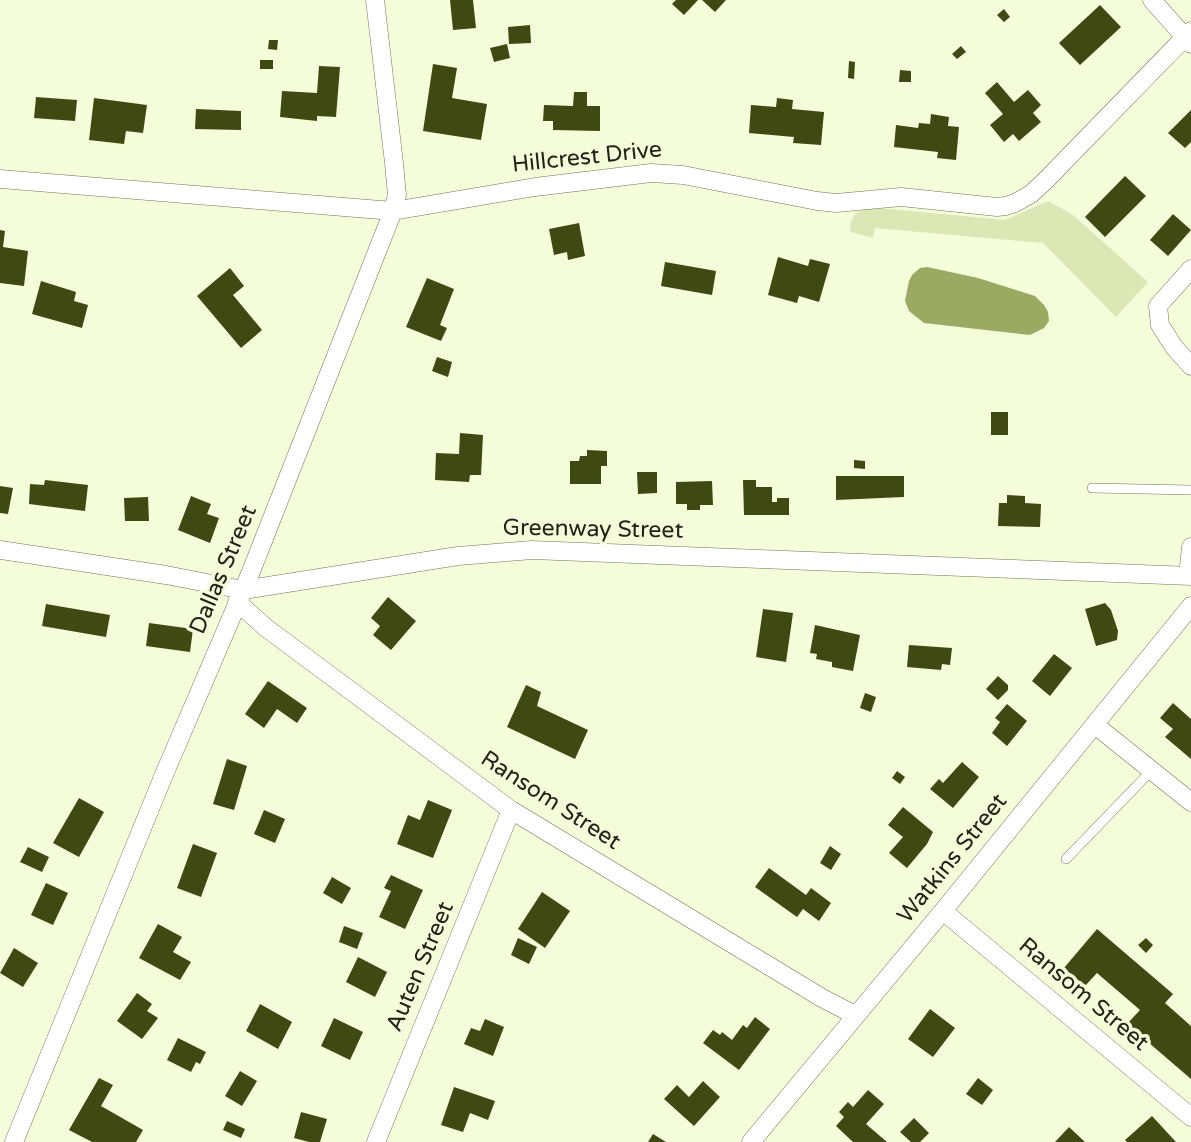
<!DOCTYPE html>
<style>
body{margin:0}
canvas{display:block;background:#f4fcd9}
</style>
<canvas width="1191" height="1142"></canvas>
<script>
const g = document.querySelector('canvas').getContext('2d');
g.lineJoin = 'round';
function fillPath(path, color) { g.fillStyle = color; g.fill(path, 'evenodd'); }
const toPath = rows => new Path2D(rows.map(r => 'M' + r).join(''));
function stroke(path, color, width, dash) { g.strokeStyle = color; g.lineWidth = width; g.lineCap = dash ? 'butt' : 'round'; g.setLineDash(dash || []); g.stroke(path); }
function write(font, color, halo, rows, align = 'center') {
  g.font = font + ' "Varela Round",sans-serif'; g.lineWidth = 7; g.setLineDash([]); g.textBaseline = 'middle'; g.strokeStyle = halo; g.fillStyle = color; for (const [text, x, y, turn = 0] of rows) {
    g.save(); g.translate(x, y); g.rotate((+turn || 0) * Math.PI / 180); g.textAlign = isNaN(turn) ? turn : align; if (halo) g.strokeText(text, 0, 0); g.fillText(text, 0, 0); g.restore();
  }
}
const green = toPath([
 [1048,201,1073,215,1148,282,1116,317,1043,243,875,228,873,238,851,232,850,224,855,214,868,207,1005,220]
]);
const water = toPath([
 [927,267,978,278,1035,296,1044,305,1048,312,1049,321,1044,328,1030,335,924,323,909,311,905,301,909,281,912,275,920,268]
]);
const building = toPath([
 [450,0,473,0,476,28,453,30],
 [676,0,698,0,684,15,672,4],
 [702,0,726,0,715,12],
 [1100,5,1121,27,1080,65,1059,43],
 [1004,9,1010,17,1004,22,997,15],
 [530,25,531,43,509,44,508,27],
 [269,40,278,40,277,50,268,49],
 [507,44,510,58,494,62,490,48],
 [961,46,966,52,957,59,952,54],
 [260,60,273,60,273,69,260,69],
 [849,61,855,62,854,79,848,78],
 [433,64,457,68,452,98,487,104,481,140,423,131],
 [319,66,340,67,336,117,317,116,317,121,280,117,282,91,317,93],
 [900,70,911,71,911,82,899,82],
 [997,82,1014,102,1028,90,1041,105,1033,113,1041,122,1019,141,1013,134,1004,142,990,125,1003,114,985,93],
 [574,92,587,92,587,106,600,106,600,131,553,130,553,121,543,121,544,105,573,106],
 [36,97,77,100,75,121,34,118],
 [94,98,147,105,143,133,126,131,124,144,89,140],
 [777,98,793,100,792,109,824,112,821,145,793,143,794,137,749,133,751,105,776,107],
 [196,109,241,111,241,130,195,129],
 [1191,110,1191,142,1185,148,1168,133],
 [931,114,949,117,948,126,959,127,956,160,937,158,938,152,894,147,896,125,918,128,919,123,930,124],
 [1125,176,1146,196,1105,237,1085,217],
 [1173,214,1191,230,1168,256,1150,240],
 [579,223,585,256,568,260,567,252,554,255,549,229],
 [0,230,5,231,3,247,28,251,24,286,0,283],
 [778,257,808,266,810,259,830,264,819,302,799,296,797,303,768,295],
 [665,262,716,271,712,295,661,286],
 [230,268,244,286,233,295,262,330,241,348,197,296],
 [427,278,454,289,440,325,447,328,441,341,406,327],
 [41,281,76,292,74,301,88,305,82,328,32,314],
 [437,357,452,362,448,377,432,371],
 [991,412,1008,412,1008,435,991,435],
 [460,433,483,435,481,475,470,475,469,482,435,480,436,453,459,454],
 [587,450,607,451,607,466,601,466,601,484,570,484,570,461,579,461,580,456,587,456],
 [854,460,865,461,865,469,854,468],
 [637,472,657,472,657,493,638,494],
 [836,476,904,476,904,497,836,500],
 [45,480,88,485,85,511,29,504,30,484,44,485],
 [743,480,756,480,756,487,772,487,772,502,777,502,777,498,789,498,789,515,744,515],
 [712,481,713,505,700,505,700,510,687,510,687,504,676,504,676,482],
 [0,486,13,488,8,514,0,513],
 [1007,495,1025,496,1025,503,1041,504,1040,527,998,526,999,503,1007,503],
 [191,496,211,504,207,514,219,518,210,543,178,530],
 [148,497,149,521,125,521,124,498],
 [388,597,416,621,391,650,373,635,380,626,371,618],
 [1105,603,1111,610,1118,631,1117,640,1096,646,1085,609],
 [46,604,110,615,106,637,42,626],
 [763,609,793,613,786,662,756,657],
 [149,623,193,629,190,652,146,646],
 [815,625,860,635,853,671,832,667,832,662,816,659,817,654,810,653],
 [909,645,952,648,950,665,942,664,941,670,907,667],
 [1054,654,1072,668,1050,696,1032,681],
 [998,676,1008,685,1008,690,998,700,986,689],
 [268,681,307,708,297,723,277,709,264,728,245,714],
 [526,685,541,692,537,706,588,730,575,759,507,727],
 [865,693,876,697,871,712,860,708],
 [1173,703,1191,719,1191,759,1165,737,1173,729,1160,718],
 [1007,704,1027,721,1007,746,992,733,1000,722,995,718],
 [227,759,247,766,234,810,213,804],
 [962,762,979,777,953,808,930,789,939,779,943,783],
 [897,771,905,777,900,784,892,778],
 [79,798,104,812,79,857,53,843],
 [428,800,452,810,433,858,397,844,408,815,420,820],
 [903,807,933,832,927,844,907,868,889,853,903,837,888,825],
 [264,810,285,819,275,843,254,834],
 [193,844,217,853,201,897,177,888],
 [830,846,841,854,831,870,820,863],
 [28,847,49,857,42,872,20,862],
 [769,868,806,895,811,888,831,903,819,921,803,909,797,917,755,887],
 [391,875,423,890,405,929,379,917,391,891,384,888],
 [332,877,351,888,342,904,323,893],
 [46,883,68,893,53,925,31,915],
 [542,892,570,911,545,948,518,929],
 [158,924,182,937,173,952,191,962,180,980,139,958],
 [344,926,363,933,357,949,339,942],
 [1097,929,1173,994,1165,1003,1191,1026,1191,1079,1127,1024,1140,1010,1097,973,1085,986,1064,968],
 [518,938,537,947,529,964,511,955],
 [1146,938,1153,945,1146,953,1138,945],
 [14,948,38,963,23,987,0,973],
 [358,957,387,972,375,997,346,982],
 [137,993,152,1004,147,1011,158,1018,142,1039,117,1021],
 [260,1004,292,1022,278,1049,246,1031],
 [930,1009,955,1028,933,1057,908,1039],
 [755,1017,770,1029,739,1070,703,1043,713,1030,720,1035,722,1032,732,1040,743,1025,747,1028],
 [334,1018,363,1032,350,1060,321,1046],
 [485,1019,504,1027,493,1056,464,1044,471,1028,480,1031],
 [178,1038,206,1052,200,1064,196,1062,191,1072,167,1060],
 [240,1071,257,1081,242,1106,225,1096],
 [99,1078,113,1085,101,1106,143,1130,136,1142,92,1142,69,1130],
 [978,1078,993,1090,982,1105,966,1094],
 [703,1081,720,1097,694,1126,664,1099,677,1085,689,1097],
 [454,1087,495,1101,488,1120,470,1113,463,1132,441,1125],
 [868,1090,884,1104,866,1124,887,1142,853,1142,836,1126,844,1117,839,1112,848,1102,853,1107],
 [301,1112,327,1119,320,1142,309,1142,294,1138],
 [1152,1116,1176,1142,1127,1142,1125,1140],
 [914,1118,929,1133,920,1142,911,1142,900,1132],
 [227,1121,245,1129,241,1138,223,1130],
 [1069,1127,1085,1142,1055,1142],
 [653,1134,666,1142,648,1142]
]);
const lane = toPath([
 [1092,488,1191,490],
 [1066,859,1152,770]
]);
const street = toPath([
 [1152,0,1191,44],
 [0,179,393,211,535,187,651,173,683,175,817,201,836,203,901,197,997,207,1006,206,1015,203,1031,194,1046,180,1191,31],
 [1191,269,1158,306,1160,325,1174,347,1191,366],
 [0,550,166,575,243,590,458,556,532,550,1191,576],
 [1188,576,1191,547],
 [237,602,265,627,511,810,822,998,855,1015],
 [1095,725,1191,802],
 [943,911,1191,1117],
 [14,1142,163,777,250,574,393,211,397,195,394,163,375,0],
 [376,1142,511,810],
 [751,1142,943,911,1191,606]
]);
const streetNames = [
 ["Hillcrest Drive",587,158,-6],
 ["Greenway Street",593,530,1],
 ["Dallas Street",224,570,-67],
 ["Ransom Street",550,801,33],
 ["Watkins Street",953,859,-51],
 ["Auten Street",421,967,-67],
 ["Ransom Street",1083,995,40]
];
fillPath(green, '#dbe7b5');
fillPath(water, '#9baa62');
fillPath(building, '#404912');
stroke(lane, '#6f7657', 10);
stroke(street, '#6f7657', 19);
stroke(lane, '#fff', 9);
stroke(street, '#fff', 18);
write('23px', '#212418', '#f4fcd9', streetNames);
</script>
